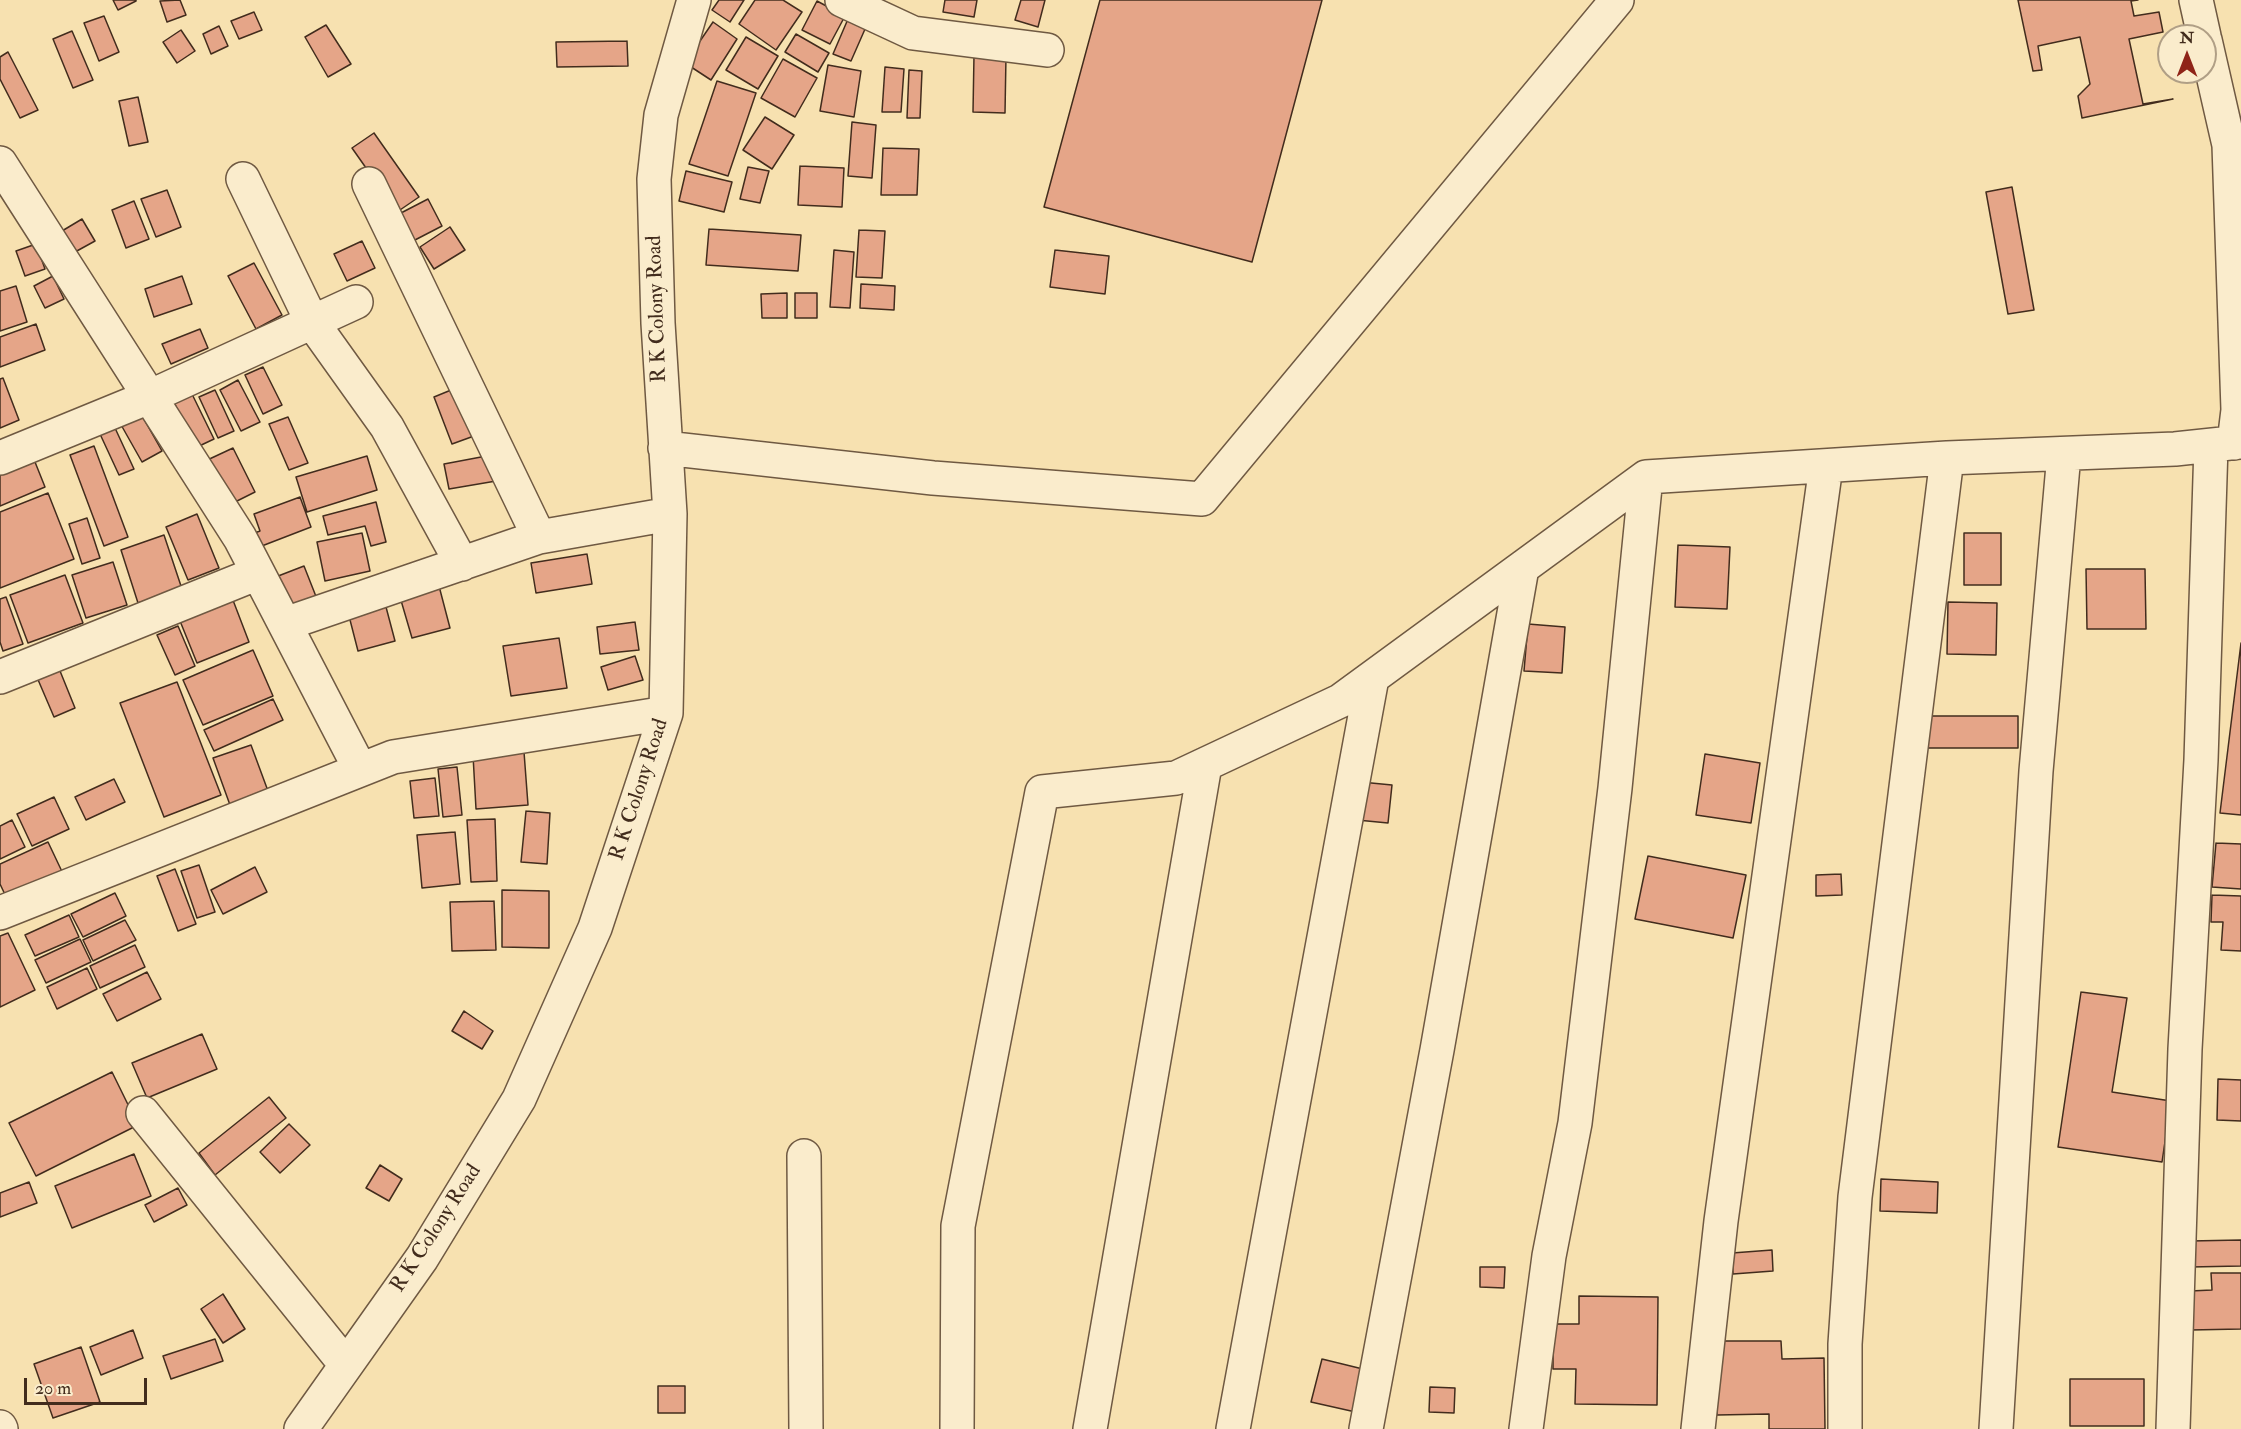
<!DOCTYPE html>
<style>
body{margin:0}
#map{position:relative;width:2241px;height:1429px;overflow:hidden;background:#f7e1b0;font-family:"IM FELL Double Pica",serif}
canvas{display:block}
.north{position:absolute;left:2157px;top:24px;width:60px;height:60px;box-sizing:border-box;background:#faeccc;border:2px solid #b09f86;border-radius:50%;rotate:0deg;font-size:16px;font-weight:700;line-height:24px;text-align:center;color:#422c1d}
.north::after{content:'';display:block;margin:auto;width:21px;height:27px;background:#8f2418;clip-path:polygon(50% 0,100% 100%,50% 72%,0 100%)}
.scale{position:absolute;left:24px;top:1378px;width:123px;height:27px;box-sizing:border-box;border:3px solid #422c1d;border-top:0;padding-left:8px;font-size:18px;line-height:21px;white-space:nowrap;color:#422c1d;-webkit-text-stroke:4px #faeccc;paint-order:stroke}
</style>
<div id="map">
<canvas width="2241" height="1429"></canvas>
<div class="north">N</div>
<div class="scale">20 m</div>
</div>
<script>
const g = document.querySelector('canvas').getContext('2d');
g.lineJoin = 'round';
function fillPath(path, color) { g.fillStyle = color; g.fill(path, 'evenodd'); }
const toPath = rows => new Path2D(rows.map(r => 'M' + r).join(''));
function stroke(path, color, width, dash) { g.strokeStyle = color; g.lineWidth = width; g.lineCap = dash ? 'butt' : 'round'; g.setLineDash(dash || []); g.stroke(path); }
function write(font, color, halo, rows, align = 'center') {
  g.font = font + ' "IM FELL Double Pica",serif'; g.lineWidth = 4.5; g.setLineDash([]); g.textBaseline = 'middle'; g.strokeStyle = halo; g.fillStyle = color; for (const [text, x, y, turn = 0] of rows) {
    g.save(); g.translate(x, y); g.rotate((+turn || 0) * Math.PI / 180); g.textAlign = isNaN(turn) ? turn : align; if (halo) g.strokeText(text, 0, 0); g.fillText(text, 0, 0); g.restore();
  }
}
const building = toPath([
 [113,0,136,0,136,1,118,10,113,0],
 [180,0,186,15,167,22,160,1,180,0],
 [719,0,744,0,730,22,712,10,719,0],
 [755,0,783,0,802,12,776,50,739,24,755,0],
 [945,0,977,0,974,17,943,12,945,0],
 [1021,0,1045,0,1038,27,1015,20,1021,0],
 [1100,0,1322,0,1252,262,1044,207,1100,0],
 [2018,0,2138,0,2131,1,2134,16,2159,12,2163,32,2129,39,2143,104,2173,99,2082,118,2078,96,2090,84,2080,37,2038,46,2042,70,2033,71,2018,0],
 [817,1,845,16,830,44,802,30,817,1],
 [254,12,262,30,239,39,231,21,254,12],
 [851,12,869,20,851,61,833,54,851,12],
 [104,16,119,52,99,61,84,23,104,16],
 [713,22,737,39,711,80,685,63,713,22],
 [326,25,351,64,328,77,305,37,326,25],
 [219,26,228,46,211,54,203,34,219,26],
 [181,30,195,51,177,63,163,42,181,30],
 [72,31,93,80,73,88,53,39,72,31],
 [796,34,829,53,818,72,785,52,796,34],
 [746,37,778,56,758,89,726,70,746,37],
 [627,41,628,66,557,67,556,42,627,41],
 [8,52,38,110,20,118,0,79,0,57,8,52],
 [974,55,1006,56,1005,113,973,112,974,55],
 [783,59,817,78,795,117,761,98,783,59],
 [828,65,861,71,854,117,820,111,828,65],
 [885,67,904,69,901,112,882,112,885,67],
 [909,70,922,71,920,118,907,118,909,70],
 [717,81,756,93,728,176,689,164,717,81],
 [138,97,148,142,129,146,119,101,138,97],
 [765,117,794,135,772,169,743,150,765,117],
 [852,122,876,125,872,178,848,176,852,122],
 [374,133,419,197,397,212,352,148,374,133],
 [883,148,919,149,917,195,881,195,883,148],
 [800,166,844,168,842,207,798,205,800,166],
 [748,167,769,171,760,203,740,199,748,167],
 [686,171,732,182,724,212,679,201,686,171],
 [2012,187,2034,310,2008,314,1986,192,2012,187],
 [167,190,181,227,156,237,141,199,167,190],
 [428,199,442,226,413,241,399,214,428,199],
 [134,201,149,239,126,248,112,210,134,201],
 [82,219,95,241,75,252,62,231,82,219],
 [450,227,465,250,434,269,420,247,450,227],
 [709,229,801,235,798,271,706,265,709,229],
 [859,230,885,231,882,278,856,277,859,230],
 [362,241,375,268,347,281,334,254,362,241],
 [36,244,45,269,25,276,16,251,36,244],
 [834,250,854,252,850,308,830,307,834,250],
 [1055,250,1109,256,1105,294,1050,287,1055,250],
 [254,263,282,315,256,329,228,276,254,263],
 [53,276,64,299,45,308,34,286,53,276],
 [182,276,192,304,154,317,145,289,182,276],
 [861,284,895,286,894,310,860,308,861,284],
 [16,286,27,322,0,331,0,291,16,286],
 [787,293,787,318,762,318,761,294,787,293],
 [795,293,817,293,817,318,795,318,795,293],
 [36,324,45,350,0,367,0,337,36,324],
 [200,329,208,348,171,364,162,344,200,329],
 [263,367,282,405,263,414,245,375,263,367],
 [3,378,19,420,0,428,0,379,3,378],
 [238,380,260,422,241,431,220,390,238,380],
 [456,388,474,436,452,444,434,397,456,388],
 [215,390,234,431,218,438,199,397,215,390],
 [191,392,214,439,195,448,173,400,191,392],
 [140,412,162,451,142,462,120,423,140,412],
 [288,417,308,463,289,470,269,424,288,417],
 [115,428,134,469,119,475,100,434,115,428],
 [94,446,128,537,104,546,70,455,94,446],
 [233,448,255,492,225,507,203,462,233,448],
 [497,454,502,480,449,489,444,464,497,454],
 [367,456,377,490,307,512,296,477,367,456],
 [33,457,45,487,0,506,0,471,33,457],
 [48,493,74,559,0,588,0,512,48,493],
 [300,497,311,527,254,549,244,537,260,531,254,514,300,497],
 [376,502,386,542,371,546,365,526,328,535,323,516,376,502],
 [197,514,219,568,188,580,166,527,197,514],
 [87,518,100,558,82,564,69,524,87,518],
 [362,533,370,571,325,581,317,542,362,533],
 [1964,533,2001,533,2001,585,1964,585,1964,533],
 [164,535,182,589,138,603,121,550,164,535],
 [1678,545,1730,547,1727,609,1675,607,1678,545],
 [587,554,592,584,536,593,531,563,587,554],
 [113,562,127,605,86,618,72,575,113,562],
 [304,566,317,599,286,612,273,578,304,566],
 [2086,569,2145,569,2146,629,2087,629,2086,569],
 [65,575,83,623,28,643,10,595,65,575],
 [439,586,450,628,412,638,400,597,439,586],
 [231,595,249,642,197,663,178,616,231,595],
 [6,597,23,644,3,651,0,642,0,599,6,597],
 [1948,602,1997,603,1996,655,1947,654,1948,602],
 [386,607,395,641,358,651,349,616,386,607],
 [635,622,639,650,600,654,597,627,635,622],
 [1528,624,1565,627,1562,673,1524,671,1528,624],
 [178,626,195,666,175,675,157,635,178,626],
 [559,638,567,688,511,696,503,646,559,638],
 [2241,643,2241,815,2220,813,2241,643],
 [253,650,273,696,203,725,183,680,253,650],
 [635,656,643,680,608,690,601,667,635,656],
 [58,666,75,708,54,717,36,675,58,666],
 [177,682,221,795,164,817,120,703,177,682],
 [273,699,283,720,214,751,204,730,273,699],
 [1923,716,2018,716,2018,748,1923,748,1923,716],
 [251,745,268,791,230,805,213,758,251,745],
 [524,752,528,805,476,809,473,755,524,752],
 [1705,754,1760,763,1751,823,1696,815,1705,754],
 [457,767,462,815,443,817,438,769,457,767],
 [435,778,439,816,414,818,410,781,435,778],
 [114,779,125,802,86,820,75,797,114,779],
 [1361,782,1392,785,1388,823,1357,820,1361,782],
 [54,797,69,829,32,846,17,814,54,797],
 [526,811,550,813,547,864,521,862,526,811],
 [495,819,497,881,471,882,467,820,495,819],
 [12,820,25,847,0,859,0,826,12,820],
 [455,832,460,884,422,888,417,835,455,832],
 [48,842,66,880,10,905,0,884,0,864,48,842],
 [2216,843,2241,844,2241,889,2212,887,2216,843],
 [1648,856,1746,875,1733,938,1635,919,1648,856],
 [199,865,215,912,197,918,181,871,199,865],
 [255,867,267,892,223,914,211,890,255,867],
 [175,869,196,924,178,931,157,876,175,869],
 [1841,874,1842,895,1816,896,1816,875,1841,874],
 [502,890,549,891,549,948,502,947,502,890],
 [115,893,126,916,83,937,71,914,115,893],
 [2212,895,2241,896,2241,951,2221,950,2223,922,2211,922,2212,895],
 [494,901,496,950,452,951,450,902,494,901],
 [69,915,79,937,35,956,25,935,69,915],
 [125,920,136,940,93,961,83,940,125,920],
 [8,933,35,990,0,1007,0,936,8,933],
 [80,939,91,962,46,983,35,960,80,939],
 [135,945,145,967,100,988,90,966,135,945],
 [87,968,97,989,57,1009,47,987,87,968],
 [147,972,161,999,117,1021,103,994,147,972],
 [2081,992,2127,998,2112,1092,2171,1101,2162,1162,2058,1147,2081,992],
 [464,1011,493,1031,482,1049,452,1031,464,1011],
 [202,1034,217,1069,147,1098,132,1063,202,1034],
 [112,1072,138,1125,36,1176,9,1123,112,1072],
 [2218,1079,2241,1080,2241,1121,2217,1120,2218,1079],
 [269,1097,286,1118,215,1175,199,1153,269,1097],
 [289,1124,310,1145,280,1173,260,1152,289,1124],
 [134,1154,151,1196,72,1228,55,1186,134,1154],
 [380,1165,402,1179,389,1201,366,1188,380,1165],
 [1881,1179,1938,1182,1937,1213,1880,1211,1881,1179],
 [29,1182,37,1203,0,1217,0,1193,29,1182],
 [178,1188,187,1205,154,1222,145,1205,178,1188],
 [2241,1240,2241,1266,2190,1267,2190,1241,2241,1240],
 [1772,1250,1773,1271,1733,1274,1732,1253,1772,1250],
 [1480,1267,1505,1267,1504,1288,1480,1287,1480,1267],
 [2211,1273,2241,1273,2241,1329,2190,1330,2190,1291,2212,1290,2211,1273],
 [223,1294,245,1329,223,1343,201,1309,223,1294],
 [1579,1296,1658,1297,1657,1405,1575,1404,1576,1369,1553,1369,1553,1324,1579,1324,1579,1296],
 [133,1330,143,1358,101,1375,90,1347,133,1330],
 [215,1339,223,1361,171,1379,163,1356,215,1339],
 [1716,1341,1781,1341,1782,1359,1824,1358,1825,1429,1769,1429,1769,1414,1717,1415,1716,1341],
 [81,1347,100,1402,53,1418,34,1364,81,1347],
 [1322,1359,1371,1371,1360,1413,1311,1402,1322,1359],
 [2070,1379,2144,1379,2144,1426,2070,1426,2070,1379],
 [658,1386,685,1386,685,1413,658,1413,658,1386],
 [1430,1387,1455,1388,1454,1413,1429,1412,1430,1387]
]);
const minor = toPath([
 [842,0,913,33,1047,50],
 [2196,0,2204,36],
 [2205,40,2229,145,2238,410,2234,443],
 [0,163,240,538,360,769],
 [243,179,312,322,387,427,462,564],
 [369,184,539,537,670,514],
 [665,448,933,478,1202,499,1617,0],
 [0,458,149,397,356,302],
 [285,624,539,537],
 [0,677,258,573],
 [0,913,393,757,666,713],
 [143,1113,346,1365],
 [804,1156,806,1429],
 [0,1427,1,1429],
 [301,1429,422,1258,519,1099,595,928,666,713,670,514,658,323,654,179,661,115,694,0],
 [957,1429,958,1226,1042,792,1176,778,1340,701,1646,477,1947,458],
 [1090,1429,1205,765],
 [1233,1429,1372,678],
 [1366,1429,1437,1050,1522,568],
 [1526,1429,1549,1256,1575,1123,1615,788,1646,477],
 [1698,1429,1721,1221,1826,466],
 [1845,1429,1845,1344,1855,1197,1947,458,2175,449,2241,442],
 [1996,1429,2036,771,2064,454],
 [2173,1429,2185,1049,2201,760,2211,446]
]);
const streetNames = [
 ["R K Colony Road",658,309,-92],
 ["R K Colony Road",640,790,-72],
 ["R K Colony Road",437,1229,-57]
];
fillPath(building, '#e5a588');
stroke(building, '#422c1d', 1.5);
stroke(minor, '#6f5942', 36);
stroke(minor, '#faeccc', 33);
write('21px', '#422c1d', '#faeccc', streetNames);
</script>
